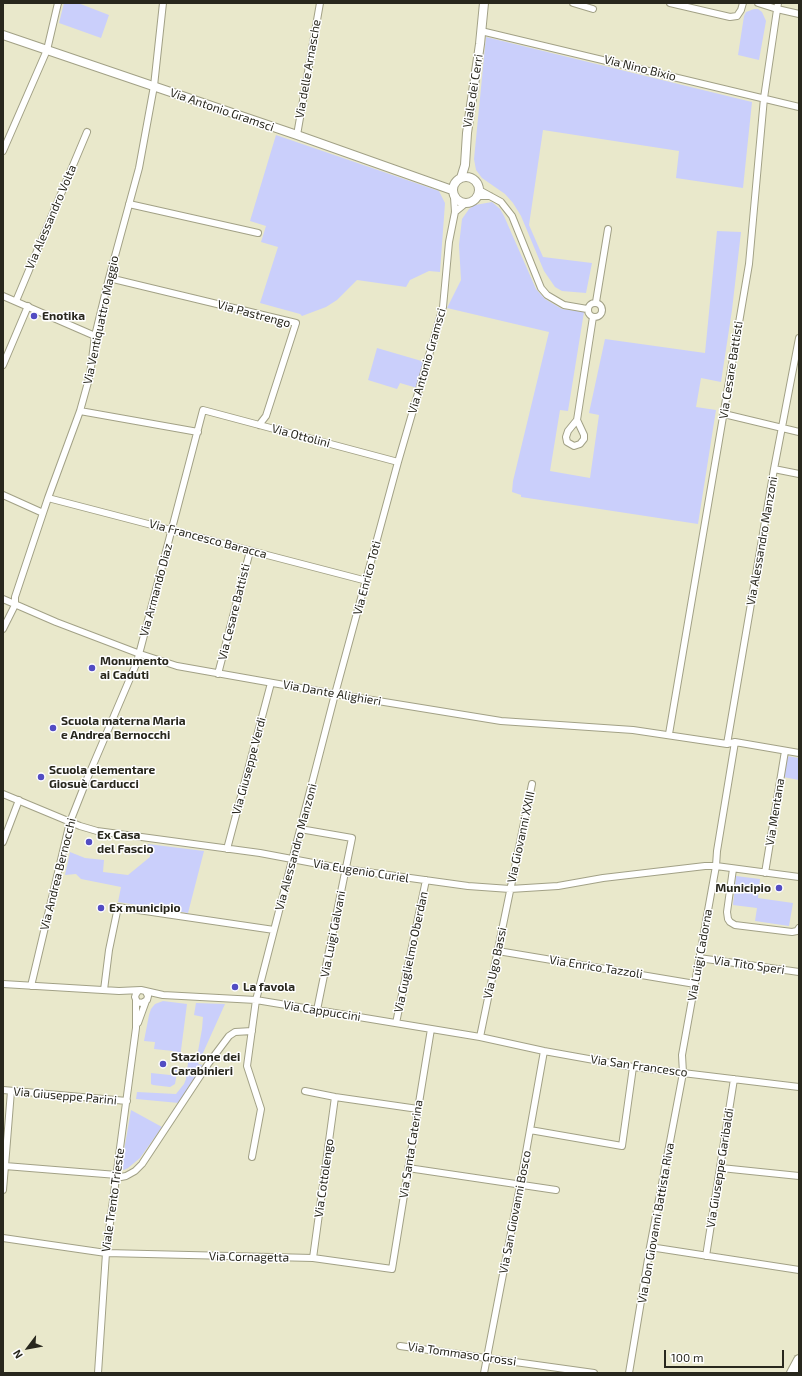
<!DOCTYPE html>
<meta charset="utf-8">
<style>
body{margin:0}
#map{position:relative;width:802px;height:1376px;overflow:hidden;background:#e9e8cb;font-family:"Exo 2",sans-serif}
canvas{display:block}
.frame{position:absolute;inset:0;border:4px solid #28271d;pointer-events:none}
.north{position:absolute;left:8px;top:1328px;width:40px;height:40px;-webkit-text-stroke:3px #fff;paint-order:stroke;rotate:238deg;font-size:11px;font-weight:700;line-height:16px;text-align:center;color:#28271d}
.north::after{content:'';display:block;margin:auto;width:14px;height:18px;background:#28271d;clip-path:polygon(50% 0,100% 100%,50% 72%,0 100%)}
.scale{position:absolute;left:664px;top:1350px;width:120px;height:18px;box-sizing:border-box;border:2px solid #28271d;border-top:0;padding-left:5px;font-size:12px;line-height:14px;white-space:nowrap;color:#28271d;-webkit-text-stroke:3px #fff;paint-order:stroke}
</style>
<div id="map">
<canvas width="802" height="1376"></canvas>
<div class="frame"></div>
<div class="north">N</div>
<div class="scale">100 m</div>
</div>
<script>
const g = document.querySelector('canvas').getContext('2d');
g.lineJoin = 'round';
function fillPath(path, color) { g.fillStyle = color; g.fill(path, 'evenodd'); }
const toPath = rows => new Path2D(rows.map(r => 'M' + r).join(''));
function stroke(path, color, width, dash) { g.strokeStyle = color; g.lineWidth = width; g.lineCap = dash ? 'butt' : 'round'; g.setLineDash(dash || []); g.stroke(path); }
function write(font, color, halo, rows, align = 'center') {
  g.font = font + ' "Exo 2",sans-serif'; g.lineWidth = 3; g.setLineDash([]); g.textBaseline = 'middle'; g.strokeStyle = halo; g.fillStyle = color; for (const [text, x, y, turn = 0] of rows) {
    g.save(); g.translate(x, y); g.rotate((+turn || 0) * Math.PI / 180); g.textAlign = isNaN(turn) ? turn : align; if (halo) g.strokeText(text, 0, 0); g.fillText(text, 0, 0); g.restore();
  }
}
const green = toPath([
 [64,3,78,3,109,15,101,38,59,23],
 [754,9,758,9,762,12,766,21,759,60,738,55,744,16,746,12],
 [486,37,752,102,743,188,676,178,679,151,543,130,529,225,543,257,592,263,586,293,562,291,555,287,544,271,521,216,513,203,505,194,482,178,476,170,474,159],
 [276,135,439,191,445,203,440,272,429,271,410,280,406,287,357,280,337,300,326,307,302,316,300,314,260,303,278,247,261,242,266,226,250,221],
 [492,202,500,209,504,216,536,289,545,299,562,309,584,312,568,411,560,410,550,471,590,478,599,415,589,413,605,339,705,353,717,231,741,232,732,310,721,382,701,378,696,407,716,410,698,524,521,497,521,495,512,492,513,481,549,332,447,308,461,280,459,245,462,219,469,209,475,205],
 [377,348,425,362,417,388,400,383,397,389,368,380],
 [787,756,799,758,799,780,783,777],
 [148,844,204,851,188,913,118,902,121,887,81,879,76,874,65,875,70,852,85,858,104,860,103,872,128,875,150,857],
 [736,876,760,879,758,898,793,903,789,926,755,921,757,908,733,905],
 [163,1001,187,1004,180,1058,176,1058,175,1061,172,1061,173,1051,154,1049,155,1042,144,1041,149,1015,151,1009,155,1004],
 [196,1003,225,1004,198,1064,203,1065,179,1103,136,1099,137,1092,176,1094,184,1084,186,1079,189,1055,197,1057,202,1029,203,1017,194,1015],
 [172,1066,178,1067,175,1084,170,1087,153,1085,151,1084,151,1073,170,1075],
 [131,1110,162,1127,140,1158,128,1168,124,1170,121,1168]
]);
const minor = toPath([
 [573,3,593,9],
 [670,3,730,17,737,16,741,10,743,3],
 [758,3,777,9,799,14],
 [481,31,799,107],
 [297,135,320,3],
 [3,151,47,50,58,3],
 [479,190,501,202,512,216,541,288,547,295,564,305,587,309],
 [477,196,490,196],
 [129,204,258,233],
 [455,212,466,203],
 [109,278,296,323,266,416,259,425],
 [3,296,95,336],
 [16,301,87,132],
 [596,302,608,229],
 '588 310a7 7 0 1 1 14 0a7 7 0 1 1-14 0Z',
 [3,365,28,306],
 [80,411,198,432],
 [724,414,799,432],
 [577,420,584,435,584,439,580,444,574,446,567,442,566,437,568,431,577,420,593,317],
 [774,469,799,474],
 [3,495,43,513],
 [48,498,367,581],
 [3,599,56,622,140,654,177,666,335,694,501,721,633,730,727,744,735,742,799,753],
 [3,629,15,605,15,597,48,498,80,411,90,375,95,336,109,278,139,168,154,86,163,3],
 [218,674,250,551],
 [669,734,749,264,764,98,778,3],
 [727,744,774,469,799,338],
 [3,794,80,826,97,831,260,853,345,869,468,886,510,889,558,886,603,878,705,866,716,866,799,877],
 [300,829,352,838,317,1010],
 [3,842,19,800],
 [227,849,271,683],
 [733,869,727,912,728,919,730,922,735,925,792,932,797,931,799,928],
 [765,873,785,751],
 [498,951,695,984],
 [699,958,799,972],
 [3,984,119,991,141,990,163,995,256,1000,480,1037,544,1051,633,1067,799,1087],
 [31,986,70,822,87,779,137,662,203,410,398,462],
 [104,990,109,950,118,907,274,930],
 [138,991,136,994,135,997,137,1002,142,1003,147,1000,148,996,146,992],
 [138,1023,146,1001],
 [396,1023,426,880],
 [480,1037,532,784],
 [3,1090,127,1101],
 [11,1091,5,1166,117,1175],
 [305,1091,335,1097,418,1109],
 [530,1130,622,1146,633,1067],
 [252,1157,261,1109,247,1066,256,1000,335,694,398,462,443,307,449,242,455,212,454,197],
 [3,1166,5,1166,3,1190],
 [408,1168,556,1190],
 [721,1168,799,1176],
 [116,1178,126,1176,135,1171,142,1164,208,1064,229,1036,235,1032,252,1031],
 [3,1238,106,1253,313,1258,392,1269,431,1029],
 [650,1247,799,1270],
 [706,1256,734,1079],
 [313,1258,335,1097],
 [400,1346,594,1373],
 [98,1373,106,1253,136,1028,136,1000],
 [484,1373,520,1186,544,1051],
 [629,1373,650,1247,683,1073,682,1055,716,866,717,851,735,742]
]);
const tertiary = toPath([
 [3,35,297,135,452,190],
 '453 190a13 13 0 1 1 26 0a13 13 0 1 1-26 0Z',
 [461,178,465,165,467,133,480,44,484,3]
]);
const primary = toPath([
 [792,1373,799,1360]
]);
const markers = [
 [34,316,4,"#524cc3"],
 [92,668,4,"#524cc3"],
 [53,728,4,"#524cc3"],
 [41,777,4,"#524cc3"],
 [89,842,4,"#524cc3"],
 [779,888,4,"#524cc3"],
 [101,908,4,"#524cc3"],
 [235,987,4,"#524cc3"],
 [163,1064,4,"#524cc3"]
];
const streetNames = [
 ["Via Nino Bixio",640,68,14],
 ["Via delle Arnasche",308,69,-80],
 ["Viale dei Cerri",473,91,-81],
 ["Via Antonio Gramsci",222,110,19],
 ["Via Alessandro Volta",51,217,-67],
 ["Via Pastrengo",254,314,15],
 ["Via Ventiquattro Maggio",101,320,-78],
 ["Via Antonio Gramsci",427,361,-74],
 ["Via Cesare Battisti",731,370,-81],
 ["Via Ottolini",301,436,15],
 ["Via Francesco Baracca",208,539,15],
 ["Via Alessandro Manzoni",762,541,-80],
 ["Via Enrico Toti",367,578,-75],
 ["Via Armando Diaz",156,590,-75],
 ["Via Cesare Battisti",234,612,-76],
 ["Via Dante Alighieri",332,693,10],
 ["Via Giuseppe Verdi",249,766,-75],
 ["Via Mentana",775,812,-81],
 ["Via Giovanni XXIII",521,837,-78],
 ["Via Alessandro Manzoni",296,847,-75],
 ["Via Eugenio Curiel",361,871,9],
 ["Via Andrea Bernocchi",58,874,-76],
 ["Via Luigi Galvani",333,934,-79],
 ["Via Guglielmo Oberdan",411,952,-78],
 ["Via Luigi Cadorna",700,955,-80],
 ["Via Ugo Bassi",495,963,-78],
 ["Via Tito Speri",749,965,8],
 ["Via Enrico Tazzoli",596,967,9],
 ["Via Cappuccini",322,1011,9],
 ["Via San Francesco",639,1066,8],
 ["Via Giuseppe Parini",65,1096,5],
 ["Via Santa Caterina",411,1149,-81],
 ["Via Giuseppe Garibaldi",720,1168,-81],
 ["Via Cottolengo",324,1178,-82],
 ["Viale Trento Trieste",113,1200,-82],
 ["Via San Giovanni Bosco",515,1212,-79],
 ["Via Don Giovanni Battista Riva",656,1223,-80],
 ["Via Cornagetta",249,1257,1],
 ["Via Tommaso Grossi",462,1354,8]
];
const poiNames = [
 ["Enotika",42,316],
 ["Monumento",100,661],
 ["ai Caduti",100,675],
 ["Scuola materna Maria",61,721],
 ["e Andrea Bernocchi",61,735],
 ["Scuola elementare",49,770],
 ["Giosuè Carducci",49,784],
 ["Ex Casa",97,835],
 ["del Fascio",97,849],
 ["Municipio",771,888,"right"],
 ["Ex municipio",109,908],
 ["La favola",243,987],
 ["Stazione dei",171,1057],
 ["Carabinieri",171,1071]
];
fillPath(green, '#cacffb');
stroke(minor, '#a2a186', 8);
stroke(tertiary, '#a2a186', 10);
stroke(primary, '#a2a186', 12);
stroke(minor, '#fff', 6);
stroke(tertiary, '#fff', 8);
stroke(primary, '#fff', 10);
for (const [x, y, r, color] of markers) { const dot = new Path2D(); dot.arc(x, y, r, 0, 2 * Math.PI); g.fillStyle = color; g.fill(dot); stroke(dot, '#fff', 1.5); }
write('12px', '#28271d', '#fff', streetNames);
write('bold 12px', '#28271d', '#fff', poiNames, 'left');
</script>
